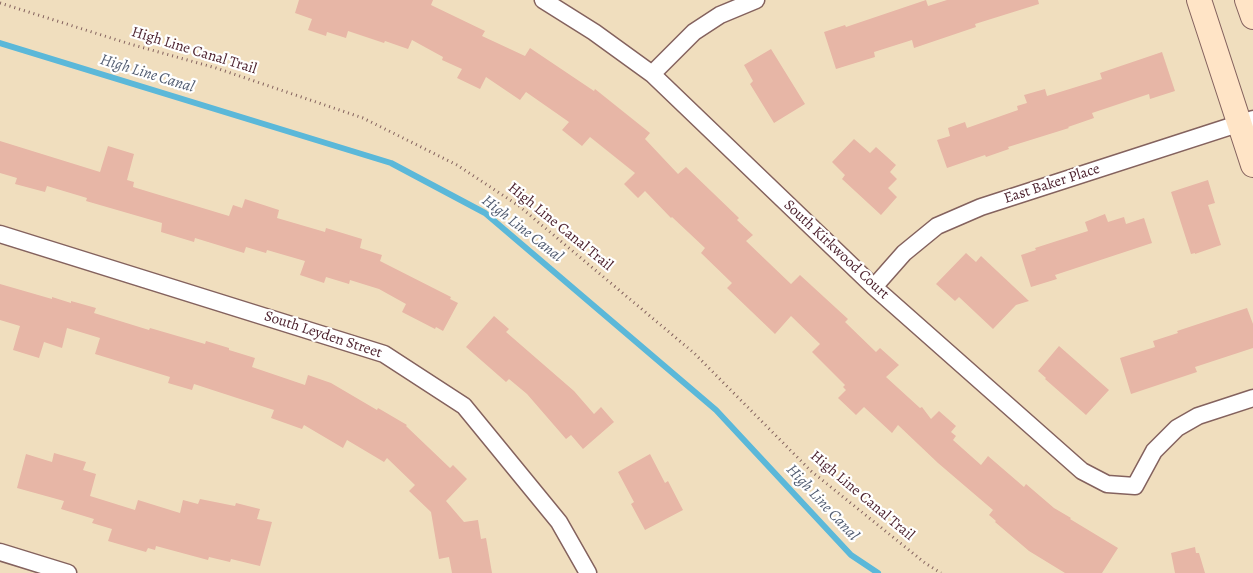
<!DOCTYPE html>
<style>
body{margin:0}
canvas{display:block;background:#f0debe}
</style>
<canvas width="1253" height="573"></canvas>
<script>
const g = document.querySelector('canvas').getContext('2d');
g.lineJoin = 'round';
const toPath = rows => new Path2D(rows.map(r => 'M' + r).join(''));
function stroke(path, color, width, dash) { g.strokeStyle = color; g.lineWidth = width; g.lineCap = dash ? 'butt' : 'round'; g.setLineDash(dash || []); g.stroke(path); }
function fillPath(path, color) { g.fillStyle = color; g.fill(path, 'evenodd'); }
function write(font, color, halo, rows, align = 'center') {
  g.font = font + ' Alegreya,serif'; g.lineWidth = 4.5; g.setLineDash([]); g.textBaseline = 'middle'; g.strokeStyle = halo; g.fillStyle = color; for (const [text, x, y, turn = 0] of rows) {
    g.save(); g.translate(x, y); g.rotate((+turn || 0) * Math.PI / 180); g.textAlign = isNaN(turn) ? turn : align; if (halo) g.strokeText(text, 0, 0); g.fillText(text, 0, 0); g.restore();
  }
}
const stream = toPath([
 [0,43,391,163,485,213,716,410,851,555,878,573]
]);
const building = toPath([
 [299,0,433,0,431,5,485,31,482,36,525,56,530,48,594,91,595,89,650,133,645,139,678,174,686,167,739,218,737,220,753,235,746,241,791,284,800,275,848,319,845,322,876,352,880,348,899,365,886,377,920,408,922,407,931,419,939,411,956,426,951,432,956,436,953,440,981,465,988,456,1024,487,1026,484,1054,508,1071,518,1070,519,1118,548,1102,573,1065,573,1029,551,995,522,996,521,989,515,993,510,938,463,898,425,892,433,864,407,856,415,838,398,846,390,843,387,845,385,812,352,820,344,791,316,775,334,727,288,732,283,701,253,705,248,672,217,671,218,645,191,638,198,624,184,635,173,590,137,582,146,562,130,569,122,526,92,520,100,486,77,480,89,457,78,462,69,442,60,443,57,412,40,408,49,385,41,384,43,348,31,346,38,327,32,326,36,308,30,312,19,295,13],
 [926,0,928,6,947,0,1038,0,1039,4,975,24,976,27,914,48,912,40,874,52,875,57,836,69,824,32,845,25,846,27],
 [771,49,805,104,774,123,750,84,753,81,744,65],
 [1162,52,1175,91,1150,99,1149,94,1092,113,1094,118,1068,127,1069,128,1008,147,1009,149,986,157,985,155,947,168,937,140,950,136,948,128,965,122,967,128,1018,110,1017,106,1027,103,1024,95,1045,89,1047,96,1102,79,1100,73],
 [854,139,870,153,876,147,896,165,890,172,897,179,888,188,897,197,881,215,842,179,845,175,832,162],
 [0,141,100,172,108,146,134,154,127,180,134,182,133,187,229,216,233,205,242,208,245,199,279,210,277,218,325,232,326,228,362,239,360,248,382,255,380,261,451,297,450,299,458,303,443,331,436,327,435,329,402,312,406,304,379,289,350,280,349,284,326,277,324,283,300,275,305,261,267,250,266,253,246,247,244,253,195,238,194,242,161,232,162,223,86,201,87,198,47,186,45,192,15,184,17,178,0,173],
 [1208,180,1215,203,1208,205,1221,245,1195,254,1195,253,1191,254,1171,192],
 [1105,214,1108,222,1124,217,1126,224,1144,218,1152,243,1055,275,1057,279,1031,287,1021,255,1036,250,1035,248,1088,231,1085,222],
 [966,253,976,262,981,256,1029,301,1016,305,993,329,959,297,955,301,936,284],
 [0,284,52,299,52,297,71,303,71,301,96,308,94,313,149,330,150,328,205,344,206,341,229,348,229,350,255,358,252,367,305,385,308,375,331,383,377,410,378,408,407,425,406,426,450,468,453,465,467,479,446,501,464,522,478,520,481,539,486,538,492,573,452,573,449,557,439,559,431,512,409,491,415,485,387,458,384,462,347,440,343,448,304,425,302,429,271,418,274,410,194,384,192,390,168,383,170,377,95,354,100,338,67,328,62,348,44,342,39,358,13,350,20,326,0,320],
 [1247,308,1253,324,1253,348,1195,367,1197,372,1131,394,1120,358,1155,347,1153,341,1178,333,1177,331],
 [494,316,509,329,506,332,574,391,594,414,601,407,614,422,583,449,571,435,566,439,527,394,509,379,506,382,466,347],
 [1059,346,1109,390,1086,415,1045,379,1046,378,1038,371],
 [54,453,86,462,83,470,96,474,90,496,135,510,138,500,180,513,183,500,198,504,200,499,235,506,236,503,260,509,257,519,272,522,260,566,231,559,230,562,209,557,208,560,156,546,155,550,148,548,146,552,108,541,112,529,92,523,94,519,61,509,64,501,17,488,26,454,52,462],
 [650,454,665,483,668,481,683,510,645,530,631,504,634,502,618,472],
 [1195,547,1196,553,1199,553,1205,573,1175,573,1171,553]
]);
const path = toPath([
 [0,3,130,44,216,68,363,118,457,165,519,206,694,353,811,471,925,563,941,573]
]);
const minor = toPath([
 [543,0,594,32,652,74,874,287,1082,471,1107,484,1135,486,1154,451,1177,428,1198,416,1253,398],
 [652,74,694,32,720,15,756,0],
 [0,234,384,354,464,406,559,522,588,573],
 [874,287,904,253,937,226,981,207,1253,119],
 [0,552,68,573]
]);
const secondary = toPath([
 [1199,0,1253,165],
 [1247,0,1253,17]
]);
const streetNames = [
 ["High Line Canal Trail",194,51,17],
 ["East Baker Place",1052,184,-18],
 ["High Line Canal Trail",560,227,39],
 ["South Kirkwood Court",836,250,43],
 ["South Leyden Street",323,335,18],
 ["High Line Canal Trail",862,496,40]
];
const waterNames = [
 ["High Line Canal",147,74,17],
 ["High Line Canal",522,229,38],
 ["High Line Canal",822,503,47]
];
stroke(stream, '#5bb8d9', 6);
fillPath(building, '#e7b6a6');
stroke(minor, '#84625e', 19);
stroke(secondary, '#84625e', 26);
stroke(path, '#84625e', 3, [1, 4]);
stroke(minor, '#fff', 16);
stroke(secondary, '#ffe4c6', 24);
write('15px', '#4a1f2b', '#fff', streetNames);
write('italic 16px', '#515c71', '#fff', waterNames);
</script>
